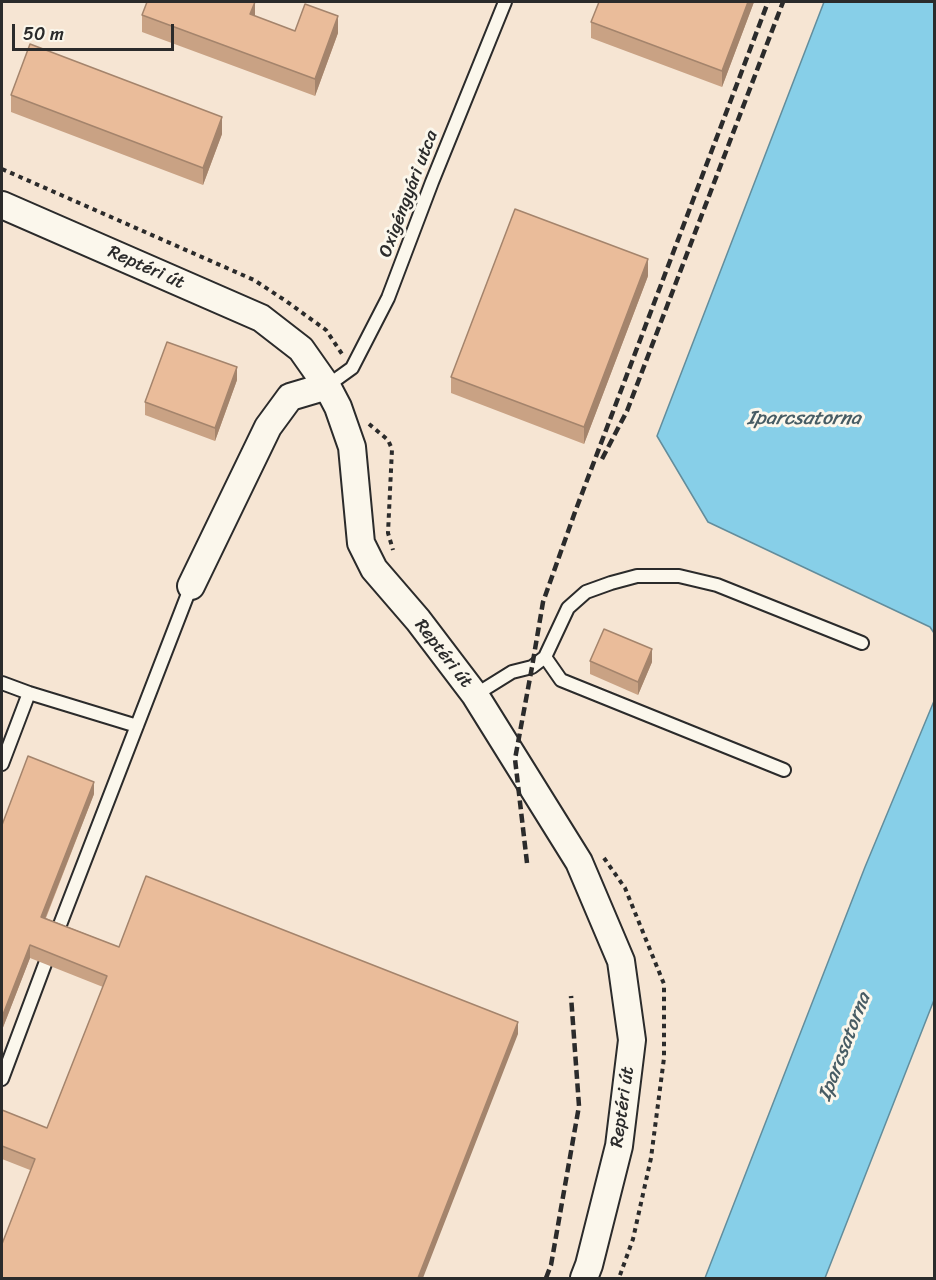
<!DOCTYPE html>
<meta charset="utf-8">
<style>
body{margin:0}
#map{position:relative;width:936px;height:1280px;overflow:hidden;background:#fbf7ec;font-family:Sriracha,sans-serif}
canvas{display:block}
.frame{position:absolute;inset:0;border:3px solid #2b2b2b;pointer-events:none}
.scale{position:absolute;left:12px;top:24px;width:162px;height:27px;box-sizing:border-box;border:3px solid #2b2b2b;border-top:0;padding-left:8px;font-size:18px;line-height:21px;white-space:nowrap;color:#2b2b2b;-webkit-text-stroke:4px #fbf7ec;paint-order:stroke}
</style>
<div id="map">
<canvas width="936" height="1280"></canvas>
<div class="frame"></div>
<div class="scale">50 m</div>
</div>
<script>
const g = document.querySelector('canvas').getContext('2d');
g.lineJoin = 'round';
function fillPath(path, color) { g.fillStyle = color; g.fill(path, 'evenodd'); }
const toPath = rows => new Path2D(rows.map(r => 'M' + r).join(''));
function stroke(path, color, width, dash) { g.strokeStyle = color; g.lineWidth = width; g.lineCap = dash ? 'butt' : 'round'; g.setLineDash(dash || []); g.stroke(path); }
function write(font, color, halo, rows, align = 'center') {
  g.font = font + ' Sriracha,sans-serif'; g.lineWidth = 6; g.setLineDash([]); g.textBaseline = 'middle'; g.strokeStyle = halo; g.fillStyle = color; for (const [text, x, y, turn = 0] of rows) {
    g.save(); g.translate(x, y); g.rotate((+turn || 0) * Math.PI / 180); g.textAlign = isNaN(turn) ? turn : align; if (halo) g.strokeText(text, 0, 0); g.fillText(text, 0, 0); g.restore();
  }
}
const built = toPath([
 [2,2,824,2,657,436,708,522,930,627,934,633,934,701,865,867,705,1278,2,1278],
 [934,1000,934,1278,825,1278]
]);
const water = toPath([
 [824,2,934,2,934,633,930,627,708,522,657,436,824,2],
 [934,701,934,1000,825,1278,705,1278,865,867,934,701]
]);
const path = toPath([
 [2,169,254,280,286,301,326,330,342,354],
 [369,424,388,440,392,449,388,533,393,550],
 [604,858,625,888,664,984,664,1058,651,1158,633,1239,619,1278]
]);
const lane = toPath([
 [327,386,352,368,388,298,432,182,505,2],
 [545,657,561,680,784,770],
 [2,683,29,693,137,726],
 [475,695,512,672,532,667,545,657,568,608,586,592,611,583,637,576,679,576,717,585,862,643],
 [2,764,29,693],
 [56,935,191,586],
 [2,1079,45,964]
]);
const street = toPath([
 [2,205,261,318,301,349,327,386,338,407,352,447,361,543,374,569,418,620,475,695,579,862,621,961,632,1040,619,1146,589,1265,584,1278],
 [191,586,268,427,290,397,327,386]
]);
const rail = toPath([
 [602,459,627,411,783,2],
 [527,863,515,759,532,667,543,602,575,512,768,2],
 [546,1278,551,1265,579,1106,571,996]
]);
const wall = toPath([
 [754,2,722,87,591,38,591,22],
 [142,15,255,16,295,31,338,33,315,96,142,32],
 [11,95,222,134,203,185,11,112],
 [648,276,584,444,451,393,451,377],
 [237,380,215,441,145,415,145,402],
 [590,661,652,662,638,695,590,674],
 [94,794,46,918,119,947,518,1034,30,1170,2,1159,2,1110,47,1128,103,987,30,958,2,1030,2,825]
]);
const shadedWall = toPath([
 [255,2,255,17,250,14],
 [748,2,754,2,722,87,722,71],
 [338,16,338,33,315,96,315,79],
 [222,117,222,134,203,185,203,168],
 [648,259,648,276,584,444,584,427],
 [237,367,237,380,215,441,215,428],
 [652,649,652,662,638,695,638,682],
 [94,782,94,794,41,929,41,917],
 [30,945,30,958,2,1030,2,1017],
 [518,1022,518,1034,423,1278,418,1278]
]);
const building = toPath([
 [147,2,255,2,250,14,295,31,305,4,338,16,315,79,142,15,147,2],
 [599,2,748,2,722,71,591,22,599,2],
 [30,44,222,117,203,168,11,95,30,44],
 [515,209,648,259,584,427,451,377,515,209],
 [167,342,237,367,215,428,145,402,167,342],
 [604,629,652,649,638,682,590,661,604,629],
 [28,756,94,782,41,917,119,947,146,876,518,1022,418,1278,2,1278,2,1244,35,1159,2,1146,2,1110,47,1128,107,976,30,945,2,1017,2,825,28,756]
]);
const streetNames = [
 ["Oxigéngyári utca",409,194,-69],
 ["Reptéri út",146,268,24],
 ["Reptéri út",443,654,52],
 ["Reptéri út",623,1107,-82]
];
const waterNames = [
 ["Iparcsatorna",804,419],
 ["Iparcsatorna",845,1047,-69]
];
fillPath(built, '#f6e5d3');
fillPath(water, '#87cfe8');
stroke(water, '#628d9c', 1.5);
stroke(lane, '#2b2b2b', 16);
stroke(street, '#2b2b2b', 30);
stroke(path, '#2b2b2b', 4, [4.5, 4.5]);
stroke(lane, '#fbf7ec', 12);
stroke(street, '#fbf7ec', 26);
stroke(rail, '#2b2b2b', 4.5, [9, 4.5]);
fillPath(wall, '#c9a284');
fillPath(shadedWall, '#a4846c');
fillPath(building, '#eabc9a');
stroke(building, '#a4846c', 1.5);
write('18px', '#2b2b2b', '#fbf7ec', streetNames);
write('italic 20px', '#475c64', '#fbf7ec', waterNames);
</script>
